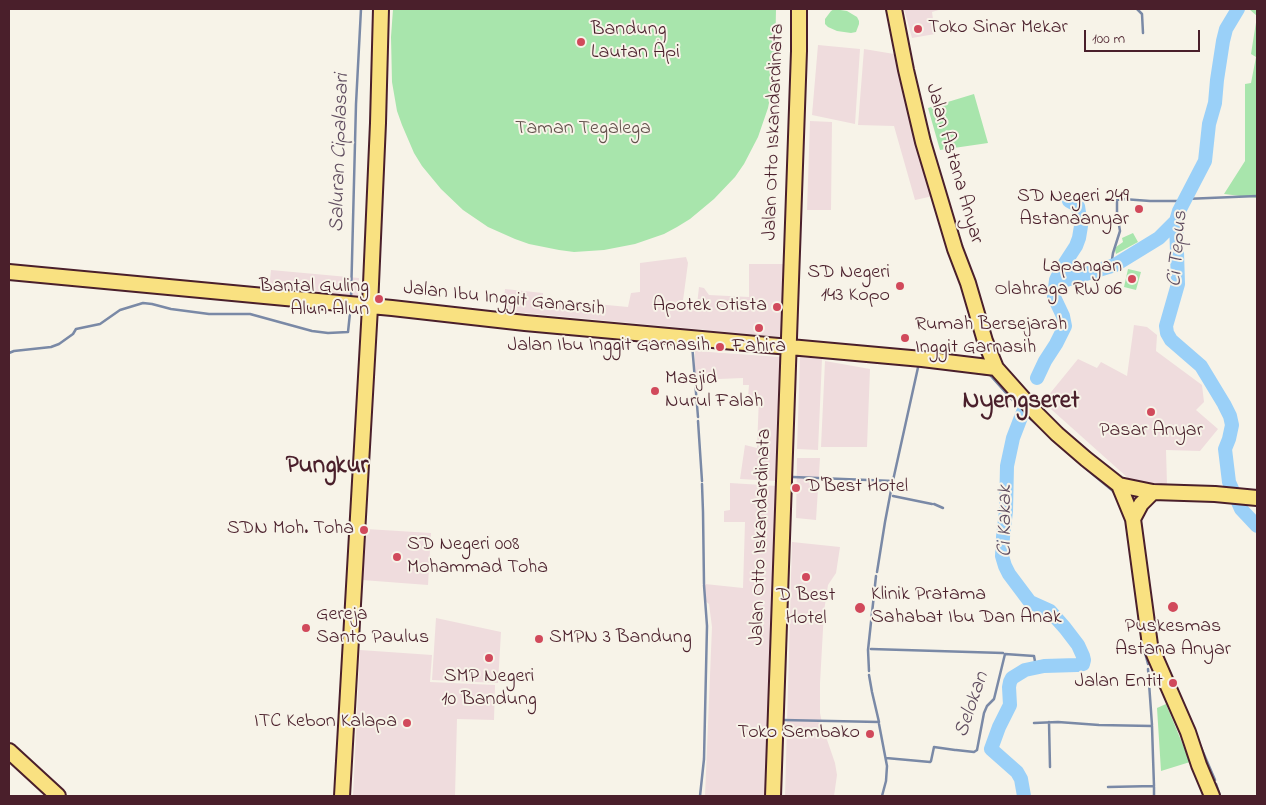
<!DOCTYPE html>
<html>
<head>
<meta charset="utf-8">
<style>
	body { margin:0 }
	#map { position:relative; width:1266px; height:805px; overflow:hidden; background:#f7f3e8; font-family:"Indie Flower",sans-serif }
	canvas { display:block }
	.frame { position:absolute; inset:0; border:10px solid #4a1f2b; pointer-events:none }
	.scale { position:absolute; left:1084px; top:30px; width:116px; height:22px; box-sizing:border-box; border:2px solid #4a1f2b; border-top:0; padding-left:6px; font-size:15px; line-height:18px; white-space:nowrap; color:#4a1f2b; -webkit-text-stroke:4px #f7f3e8; paint-order:stroke }
</style>
</head>
<body>
<div id="map">
<canvas width="1266" height="805"></canvas>
<div class="frame"></div>
<div class="scale">100 m</div>
</div>
<script>
const ctx = document.querySelector('canvas').getContext('2d');
ctx.lineJoin = 'round';
function fill(path, color) { ctx.fillStyle = color; ctx.fill(path, 'evenodd'); }
const shape = rows => new Path2D(rows.map(r => 'M' + r).join(''));
function trace(path, color, width, dash) { ctx.strokeStyle = color; ctx.lineWidth = width; ctx.lineCap = dash ? 'butt' : 'round'; ctx.setLineDash(dash || []); ctx.stroke(path); }
function label(font, color, halo, rows, align = 'center') {
  ctx.font = font + ' "Indie Flower",sans-serif'; ctx.lineWidth = 4; ctx.setLineDash([]); ctx.textBaseline = 'middle'; ctx.strokeStyle = halo; ctx.fillStyle = color; for (const [text, x, y, turn = 0] of rows) {
    ctx.save(); ctx.translate(x, y); ctx.rotate((+turn || 0) * Math.PI / 180); ctx.textAlign = isNaN(turn) ? turn : align; if (halo) ctx.strokeText(text, 0, 0); ctx.fillText(text, 0, 0); ctx.restore();
  }
}
const built = shape([
	[904,9,942,9,932,12,935,34,912,38],
	[818,45,860,49,855,124,812,115],
	[864,49,894,54,933,196,915,200,894,126,858,125],
	[810,121,832,122,831,210,807,210],
	[686,257,688,263,682,308,693,310,694,305,697,305,699,287,704,288,709,295,749,297,749,264,784,264,781,337,503,311,505,289,543,293,543,299,628,307,631,293,640,292,640,263],
	[271,270,359,278,358,296,269,289],
	[1134,325,1147,327,1157,335,1156,351,1202,385,1204,402,1196,410,1218,429,1200,451,1166,450,1167,485,1150,484,1128,478,1043,402,1078,359,1097,368,1101,362,1127,376],
	[695,351,780,357,777,481,740,479,745,445,757,448,759,397,748,397,749,385,743,385,743,378,695,380],
	[800,357,822,359,818,450,797,449],
	[825,361,870,369,867,447,821,447],
	[797,458,820,458,816,520,796,518],
	[730,483,778,486,768,796,705,796,712,627,709,604,704,600,705,584,743,588,745,522,724,522,724,511,730,510],
	[366,529,431,533,428,585,362,580],
	[792,542,840,547,836,573,828,585,824,611,820,683,820,713,823,728,835,763,837,775,834,796,785,796],
	[436,618,501,632,498,683,432,680],
	[360,650,432,655,430,682,495,685,494,720,457,719,455,796,353,796]
]);
const green = shape([
	[393,9,776,9,775,62,771,93,768,108,758,137,744,164,735,177,714,199,690,219,677,227,664,234,635,244,604,250,574,252,559,250,529,244,515,239,488,227,463,210,441,189,422,166,414,153,402,125,397,111,392,82,391,37],
	[834,9,847,11,857,17,859,21,859,24,856,32,851,33,837,31,828,27,825,24,825,19,831,11],
	[1249,9,1257,9,1257,198,1224,194,1245,161,1245,84,1251,83,1256,57,1251,54,1257,16],
	[974,94,988,143,940,150,928,108],
	[1133,233,1138,242,1116,254,1115,250,1116,247,1123,242,1122,238],
	[1128,269,1141,272,1136,290,1124,287],
	[1166,704,1190,762,1161,771,1157,708]
]);
const stream = shape([
	[1137,9,1142,14,1143,33],
	[1185,199,1257,196],
	[1111,266,1113,253,1120,231,1117,213,1117,200,1123,199,1150,201,1184,201],
	[351,299,356,104,361,9],
	[692,344,698,417],
	[9,353,14,351,51,347,59,344,73,334,76,329,100,324,120,310,143,303,152,304,171,309,209,314,250,314,312,331,328,333,348,332,350,313],
	[971,372,990,375,1023,412,1043,430],
	[698,421,702,481],
	[1066,451,1082,465],
	[1084,467,1113,491,1118,499],
	[793,477,893,481],
	[702,484,703,512,704,584],
	[893,496,932,504],
	[934,504,943,508],
	[1123,511,1126,521,1131,555],
	[877,572,885,522,892,485,919,363],
	[871,649,1003,653],
	[1144,649,1148,664],
	[1148,669,1152,725],
	[1168,669,1171,675],
	[869,671,868,650,876,576],
	[869,675,872,692,879,722],
	[783,720,879,722],
	[1049,722,1050,767],
	[1034,723,1058,722,1099,725,1152,726,1153,757],
	[879,724,887,766,886,781,882,796],
	[1197,738,1215,780],
	[956,750,974,752,977,750,984,713,987,706,994,699,995,695,1005,654,1034,656,1036,667],
	[1153,757,1154,786],
	[886,758,930,762,931,761,934,747,955,750],
	[1216,784,1220,796],
	[1108,787,1154,786],
	[1154,787,1154,796],
	[700,796,704,759,707,626,704,585]
]);
const river = shape([
	[1238,9,1226,29,1223,41,1217,80,1215,103,1209,124,1205,161,1179,211,1176,221,1178,284,1166,326,1167,333,1171,340,1201,366,1224,404,1230,416,1232,425,1229,439,1225,449,1229,482,1241,509,1257,526],
	[1056,280,1063,266,1076,246,1079,238,1081,226,1078,206,1069,201],
	[1037,378,1045,361,1056,344,1065,326,1063,316,1054,297,1056,280,1066,280,1115,265,1159,238,1176,221],
	[1023,412,1013,438,1007,466,1006,511,1003,537,1002,556,1005,566,1009,574,1030,602,1050,611,1065,628,1078,645,1083,656,1084,660,1083,664,1077,665,1044,666,1025,670,1012,678,1010,682,1009,687,1010,705,999,727,991,749,1017,772,1021,779,1024,796]
]);
const major = shape([
	[894,9,906,70,923,142,938,192,955,249,968,283,985,341,996,368,1037,414,1057,434,1086,459,1119,485,1133,519,1150,645,1188,732,1199,765,1212,796],
	[9,272,392,308,525,323,922,359,996,368],
	[1119,485,1153,492,1215,494,1257,498],
	[1133,519,1141,504,1153,492],
	[9,751,58,796],
	[342,796,370,307,378,123,381,9],
	[773,796,799,51,799,9]
]);
const markers = [
	[918,29,5,"#d1495b"],
	[581,42,5,"#d1495b"],
	[1139,209,5,"#d1495b"],
	[1132,279,5,"#d1495b"],
	[900,286,5,"#d1495b"],
	[379,299,5,"#d1495b"],
	[777,307,5,"#d1495b"],
	[759,328,5,"#d1495b"],
	[905,338,5,"#d1495b"],
	[720,347,5,"#d1495b"],
	[655,391,5,"#d1495b"],
	[1151,412,5,"#d1495b"],
	[796,488,5,"#d1495b"],
	[364,530,5,"#d1495b"],
	[397,557,5,"#d1495b"],
	[806,577,5,"#d1495b"],
	[1173,607,6,"#d1495b"],
	[860,608,6,"#d1495b"],
	[306,628,5,"#d1495b"],
	[539,639,5,"#d1495b"],
	[489,658,5,"#d1495b"],
	[1173,683,5,"#d1495b"],
	[407,723,5,"#d1495b"],
	[870,734,5,"#d1495b"]
];
const poiNames = [
	["Toko Sinar Mekar",928,29,"left"],
	["Bandung",591,31,"left"],
	["Lautan Api",591,54,"left"],
	["SD Negeri 249",1129,198],
	["Astanaanyar",1129,221],
	["Lapangan",1122,268],
	["Olahraga RW 06",1122,291],
	["SD Negeri",890,274],
	["143 Kopo",890,297],
	["Bantal Guling",369,288],
	["Alun Alun",369,311],
	["Apotek Otista",767,307],
	["Rumah Bersejarah",915,326,"left"],
	["Inggit Garnasih",915,349,"left"],
	["Jalan Ibu Inggit Garnasih",710,347],
	["Fahira",759,348,"center"],
	["Masjid",665,380,"left"],
	["Nurul Falah",665,403,"left"],
	["Pasar Anyar",1151,432,"center"],
	["D'Best Hotel",806,488,"left"],
	["SDN Moh. Toha",354,530],
	["SD Negeri 008",407,546,"left"],
	["Mohammad Toha",407,569,"left"],
	["Klinik Pratama",871,596,"left"],
	["Sahabat Ibu Dan Anak",871,619,"left"],
	["D Best",806,597,"center"],
	["Hotel",806,620,"center"],
	["Gereja",316,616,"left"],
	["Santo Paulus",316,639,"left"],
	["Puskesmas",1173,628,"center"],
	["Astana Anyar",1173,651,"center"],
	["SMPN 3 Bandung",549,639,"left"],
	["SMP Negeri",489,678,"center"],
	["10 Bandung",489,701,"center"],
	["Jalan Entit",1163,683],
	["ITC Kebon Kalapa",397,723],
	["Toko Sembako",860,734]
];
const parkNames = [
	["Taman Tegalega",583,130]
];
const streetNames = [
	["Jalan Otto Iskandardinata",775,132,-88],
	["Jalan Astana Anyar",953,164,74],
	["Jalan Ibu Inggit Ganarsih",504,300,6],
	["Jalan Otto Iskandardinata",762,537,-88]
];
const waterNames = [
	["Saluran Cipalasari",341,153,-88],
	["Ci Tepus",1179,249,-85],
	["Ci Kakak",1007,521,-90],
	["Selokan",973,705,-71]
];
const districtNames = [
	["Nyengseret",1021,403],
	["Pungkur",327,468]
];
fill(built, '#efdcdd');
fill(green, '#a8e5ac');
trace(stream, '#7a89a6', 2.5);
trace(river, '#9ad0f8', 14);
trace(major, '#4a1f2b', 18);
trace(major, '#f9e181', 14);
for (const [x, y, r, color] of markers) { const dot = new Path2D(); dot.arc(x, y, r, 0, 2 * Math.PI); ctx.fillStyle = color; ctx.fill(dot); trace(dot, '#f7f3e8', 2); }
label('20px', '#4a1f2b', '#f7f3e8', poiNames, 'right');
label('20px', '#62504b', '#f7f3e8', parkNames);
label('20px', '#4a1f2b', '#f7f3e8', streetNames);
label('italic 21px', '#5e4b5e', '#f7f3e8', waterNames);
label('bold 25px', '#4a1f2b', '#f7f3e8', districtNames);
</script>
</body>
</html>
